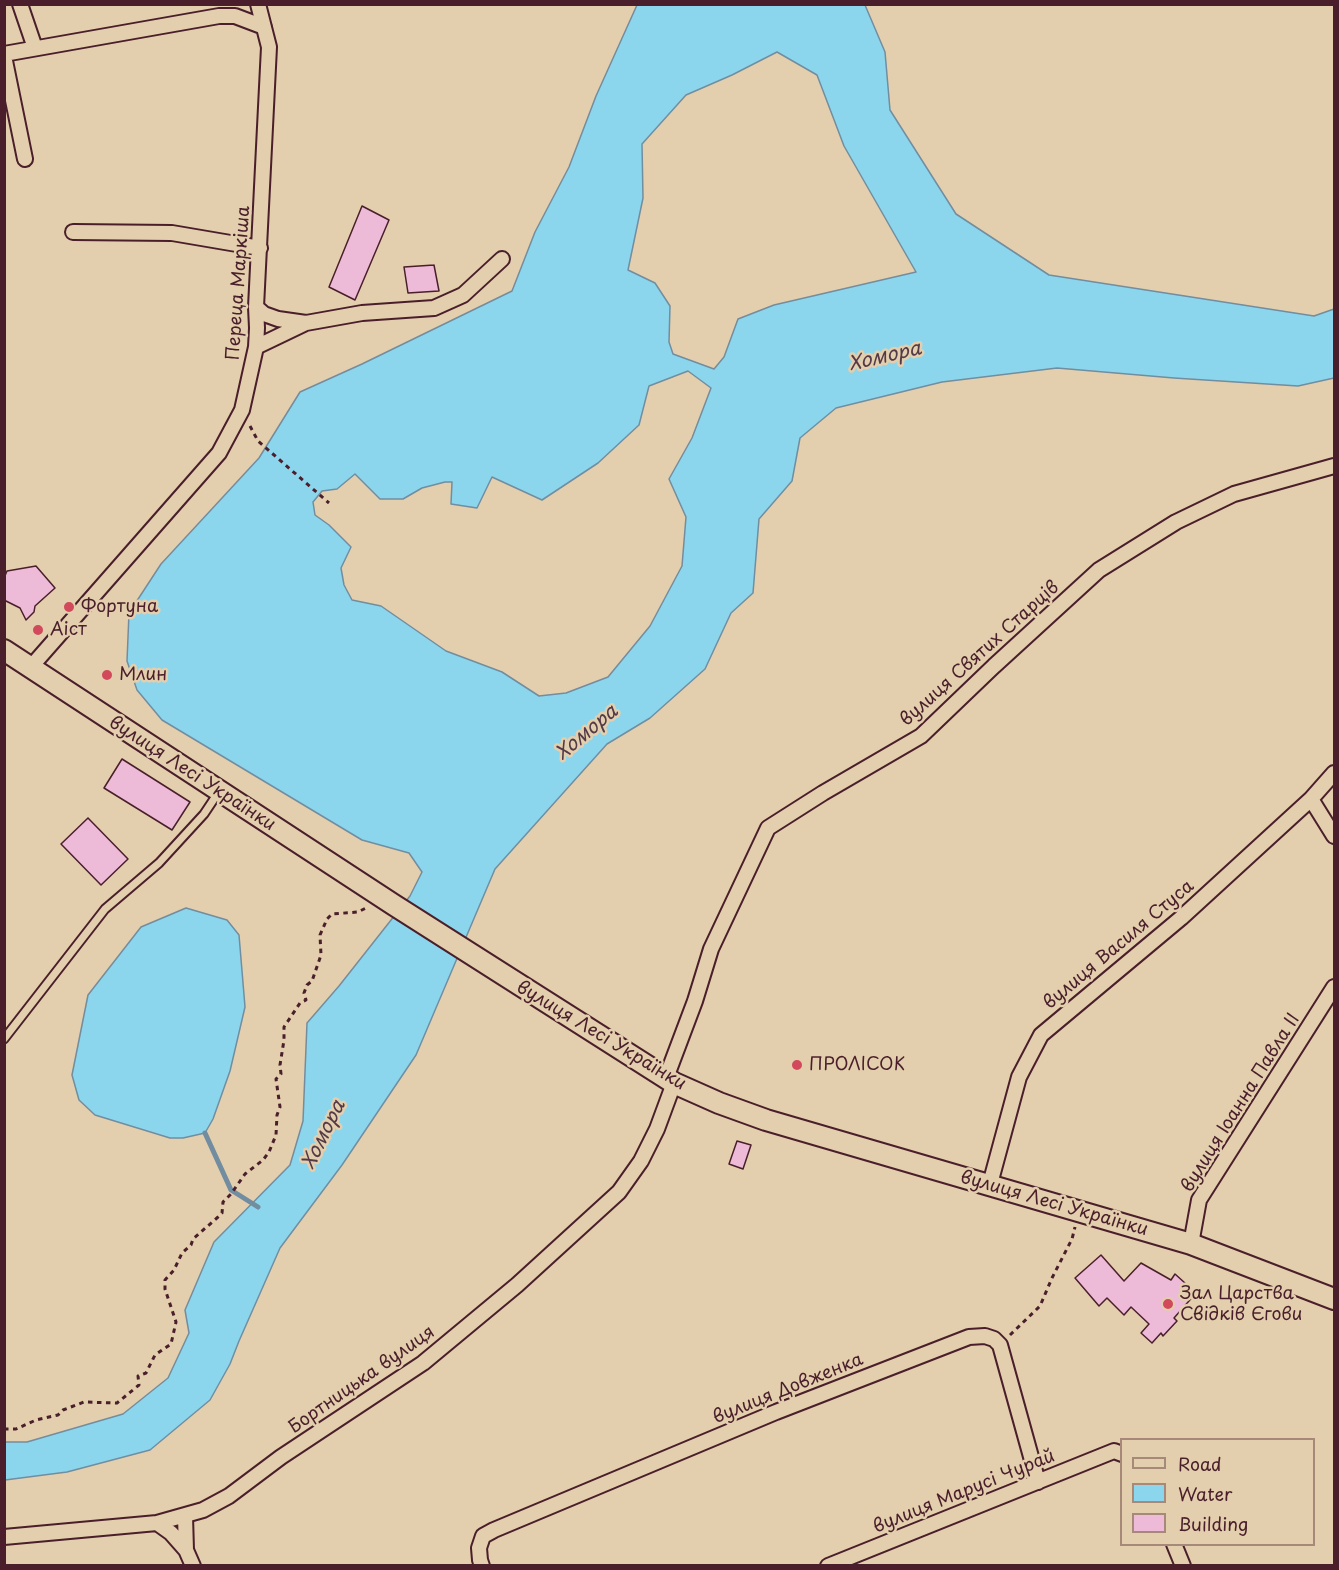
<!DOCTYPE html>
<html>
<head>
<meta charset="utf-8">
<style>
	body { margin:0 }
	#map { position:relative; width:1339px; height:1570px; overflow:hidden; background:#e3cfad; font-family:"Playpen Sans",sans-serif }
	canvas { display:block }
	.frame { position:absolute; inset:0; border:6px solid #4a1f2b; pointer-events:none }
	.legend { position:absolute; left:1120px; top:1438px; width:195px; height:108px; box-sizing:border-box; background:#e3cfad; border:2px solid #a68979; margin:0; padding:8px 10px; list-style:none; font-size:18px; color:#4a1f2b }
	.legend li { display:flex; align-items:center; gap:12px; height:30px }
	.legend b { width:30px; border:2px solid #a68979 }
</style>
</head>
<body>
<div id="map">
<canvas width="1339" height="1570"></canvas>
<div class="frame"></div>
<ul class="legend">
<li><b style="height:8px;background:#e3cfad"></b>Road</li>
<li><b style="height:16px;background:#8cd6ed"></b>Water</li>
<li><b style="height:16px;background:#edbad7"></b>Building</li>
</ul>
</div>
<script>
const ctx = document.querySelector('canvas').getContext('2d');
ctx.lineJoin = 'round';
function fill(path, color) { ctx.fillStyle = color; ctx.fill(path, 'evenodd'); }
const shape = rows => new Path2D(rows.map(r => 'M' + r).join(''));
function trace(path, color, width, dash) { ctx.strokeStyle = color; ctx.lineWidth = width; ctx.lineCap = dash ? 'butt' : 'round'; ctx.setLineDash(dash || []); ctx.stroke(path); }
function label(font, color, halo, rows, align = 'center') {
  ctx.font = font + ' "Playpen Sans",sans-serif'; ctx.lineWidth = 5; ctx.setLineDash([]); ctx.textBaseline = 'middle'; ctx.strokeStyle = halo; ctx.fillStyle = color; for (const [text, x, y, turn = 0] of rows) {
    ctx.save(); ctx.translate(x, y); ctx.rotate((+turn || 0) * Math.PI / 180); ctx.textAlign = isNaN(turn) ? turn : align; if (halo) ctx.strokeText(text, 0, 0); ctx.fillText(text, 0, 0); ctx.restore();
  }
}
const water = shape([
	[637,5,865,5,885,52,890,110,956,214,1049,275,1314,316,1334,309,1334,378,1298,386,1174,378,1057,368,942,382,836,408,800,438,792,481,759,519,753,593,731,613,705,669,650,718,607,744,495,869,416,1055,342,1165,280,1248,239,1341,230,1364,210,1400,150,1450,67,1472,5,1480,4,1442,27,1442,123,1414,168,1378,189,1333,185,1310,214,1242,290,1165,303,1121,307,1023,339,986,410,896,422,872,409,853,362,840,162,720,137,690,127,661,129,613,161,564,259,458,300,392,362,364,512,291,535,232,569,167,596,96,637,5],
	[777,52,817,75,844,146,916,272,774,305,738,319,724,357,714,369,673,354,669,342,670,306,655,283,628,270,643,198,642,144,686,95,732,75,777,52],
	[688,371,711,388,692,438,669,479,686,517,682,566,650,626,608,677,566,693,539,696,502,672,446,651,381,606,352,600,344,585,341,568,351,547,329,525,315,515,313,502,322,491,337,489,355,474,380,499,403,499,422,488,445,482,452,482,451,504,477,508,492,477,542,500,598,463,639,425,649,386,688,371],
	[186,908,227,920,239,935,245,1007,230,1071,213,1119,205,1133,183,1138,170,1138,95,1115,79,1100,72,1075,88,995,141,927,186,908]
]);
const stream = shape([
	[205,1133,231,1190,258,1207]
]);
const building = shape([
	[362,206,389,220,355,300,329,287,362,206],
	[434,265,439,291,408,293,404,267,434,265],
	[36,566,55,588,35,606,34,612,26,620,20,608,4,600,4,578,7,571,36,566],
	[122,759,190,802,172,830,104,788,122,759],
	[88,818,128,859,101,885,61,844,88,818],
	[737,1141,751,1145,743,1169,729,1164,737,1141],
	[1101,1255,1124,1281,1141,1263,1171,1280,1175,1274,1196,1293,1174,1318,1177,1321,1163,1336,1161,1333,1152,1343,1141,1333,1149,1324,1131,1307,1124,1315,1107,1298,1099,1306,1075,1278,1101,1255]
]);
const path = shape([
	[250,426,258,441,329,503],
	[1010,1335,1040,1306,1052,1278,1072,1239,1075,1227],
	[4,1429,16,1429,36,1420,58,1415,63,1410,84,1402,117,1403,139,1385,138,1376,146,1373,155,1355,171,1344,176,1322,165,1289,165,1280,174,1270,182,1253,191,1245,193,1239,218,1217,222,1213,223,1202,231,1194,245,1174,263,1160,269,1152,276,1135,277,1115,280,1107,276,1079,281,1074,280,1065,284,1040,284,1027,300,1003,306,1000,304,993,307,985,312,981,321,955,320,935,327,919,332,914,358,912,366,908]
]);
const lane = shape([
	[4,1039,105,909,159,863,204,814,218,793]
]);
const street = shape([
	[20,4,35,48],
	[4,54,219,16,235,16,264,27],
	[4,56,25,159],
	[73,232,172,233,260,248],
	[256,307,264,314,278,319,306,323],
	[256,347,306,323,362,313,434,308,463,295,502,259],
	[30,668,219,453,242,410,256,347,257,328,256,307,269,47,258,4],
	[1311,799,1334,836],
	[666,1078,695,1001,711,949,768,828,823,793,921,736,994,666,1099,570,1176,522,1234,494,1334,466],
	[990,1184,1019,1077,1041,1035,1181,918,1311,799,1334,773],
	[1191,1244,1199,1200,1334,987],
	[185,1516,186,1550,193,1566],
	[157,1523,171,1533,186,1550],
	[4,1537,157,1523,203,1510,229,1496,281,1457,423,1363,517,1285,619,1192,641,1161,657,1129,674,1083],
	[1174,1544,1183,1566],
	[482,1566,480,1560,479,1548,483,1536,494,1530,776,1412,969,1337,985,1336,994,1339,1000,1345,1038,1482],
	[828,1566,1114,1451,1122,1454]
]);
const secondary = shape([
	[4,650,394,905,674,1083,719,1103,766,1120,1191,1244,1334,1299]
]);
const markers = [
	[69,607,6,"#d1495b"],
	[38,630,6,"#d1495b"],
	[107,675,6,"#d1495b"],
	[797,1065,6,"#d1495b"],
	[1168,1304,6,"#d1495b"]
];
const streetNames = [
	["Переца Маркіша",239,283,-86],
	["вулиця Святих Старців",980,654,-42],
	["вулиця Лесі Українки",192,774,33],
	["вулиця Василя Стуса",1119,945,-40],
	["вулиця Лесі Українки",601,1036,31],
	["вулиця Іоанна Павла II",1241,1103,-58],
	["вулиця Лесі Українки",1054,1204,16],
	["Бортницька вулиця",362,1380,-35],
	["вулиця Довженка",788,1389,-22],
	["вулиця Марусі Чурай",964,1492,-22]
];
const poiNames = [
	["Фортуна",81,607],
	["Аіст",50,630],
	["Млин",119,675],
	["ПРОЛІСОК",809,1065],
	["Зал Царства",1180,1294],
	["Свідків Єгови",1180,1315]
];
const waterNames = [
	["Хомора",885,357,-13],
	["Хомора",587,733,-40],
	["Хомора",324,1135,-64]
];
fill(water, '#8cd6ed');
trace(water, '#728d9f', 1.5);
trace(stream, '#728d9f', 5);
fill(building, '#edbad7');
trace(building, '#4a1f2b', 1.5);
trace(lane, '#4a1f2b', 11);
trace(street, '#4a1f2b', 18);
trace(secondary, '#4a1f2b', 24);
trace(path, '#4a1f2b', 3, [4.5, 4.5]);
trace(lane, '#e3cfad', 7);
trace(street, '#e3cfad', 14);
trace(secondary, '#e3cfad', 20);
for (const [x, y, r, color] of markers) { const dot = new Path2D(); dot.arc(x, y, r, 0, 2 * Math.PI); ctx.fillStyle = color; ctx.fill(dot); trace(dot, '#e3cfad', 2); }
label('18px', '#4a1f2b', '#e3cfad', streetNames);
label('18px', '#4a1f2b', '#e3cfad', poiNames, 'left');
label('italic 20px', '#543a48', '#e3cfad', waterNames);
</script>
</body>
</html>
